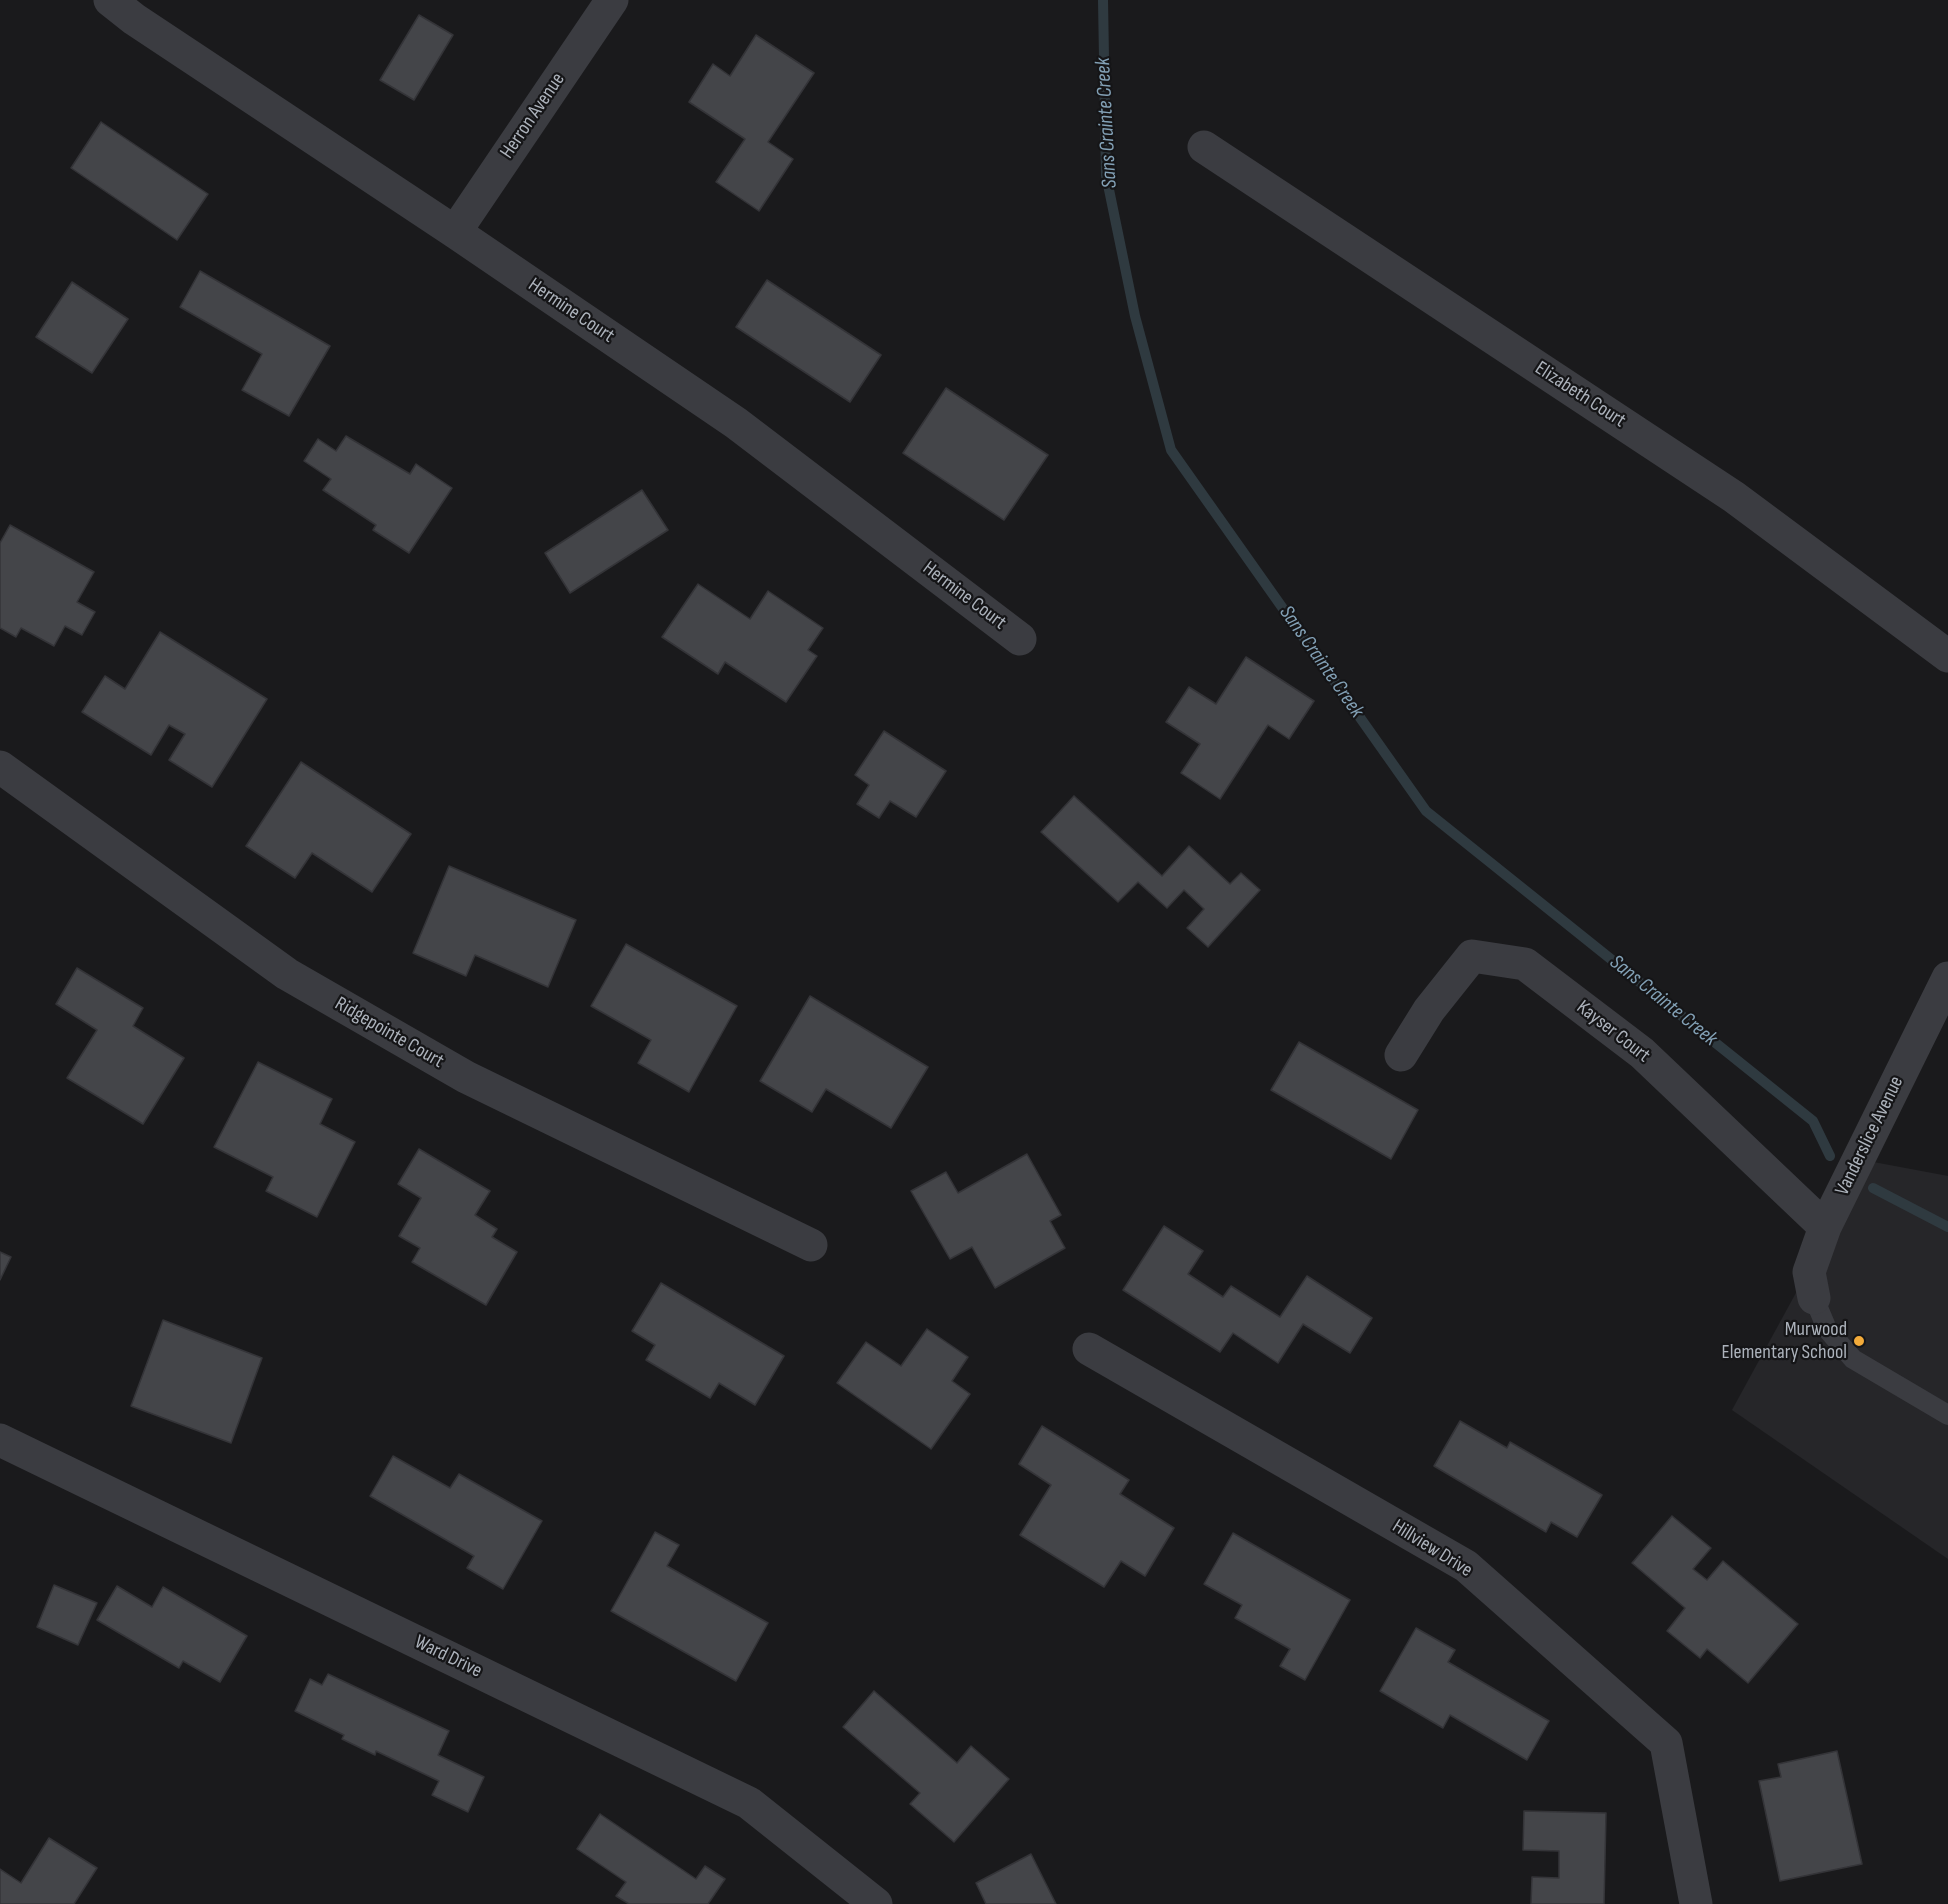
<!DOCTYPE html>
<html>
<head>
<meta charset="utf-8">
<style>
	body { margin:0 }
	canvas { display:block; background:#1a1a1c }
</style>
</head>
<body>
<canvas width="1948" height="1904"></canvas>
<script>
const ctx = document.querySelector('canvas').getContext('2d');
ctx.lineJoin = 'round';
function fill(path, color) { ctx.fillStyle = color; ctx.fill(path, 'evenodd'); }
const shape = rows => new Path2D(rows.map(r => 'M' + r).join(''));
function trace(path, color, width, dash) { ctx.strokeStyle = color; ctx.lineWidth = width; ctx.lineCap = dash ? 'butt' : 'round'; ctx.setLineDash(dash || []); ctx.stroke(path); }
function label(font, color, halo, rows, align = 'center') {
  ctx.font = font + ' "Sofia Sans Condensed",sans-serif'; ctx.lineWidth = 4.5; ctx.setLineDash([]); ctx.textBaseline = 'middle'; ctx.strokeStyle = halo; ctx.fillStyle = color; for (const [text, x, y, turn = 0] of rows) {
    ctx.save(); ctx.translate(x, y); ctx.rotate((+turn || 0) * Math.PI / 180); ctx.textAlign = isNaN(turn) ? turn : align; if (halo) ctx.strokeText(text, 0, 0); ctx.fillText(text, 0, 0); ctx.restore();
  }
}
const built = shape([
	[1868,1161,1948,1176,1948,1559,1732,1410]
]);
const stream = shape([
	[1103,0,1106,175,1135,316,1171,450,1426,811,1813,1121,1830,1156],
	[1873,1188,1948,1227]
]);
const building = shape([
	[419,15,453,35,414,100,380,80,419,15],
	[756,35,814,73,768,142,793,159,759,211,716,182,745,139,689,102,713,64,730,76,756,35],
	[101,122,208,194,177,240,71,168,101,122],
	[200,271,330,346,289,416,242,390,262,354,180,307,200,271],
	[767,280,881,355,850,402,736,327,767,280],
	[72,282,128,319,92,373,36,337,72,282],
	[946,388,1048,455,1004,520,903,453,946,388],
	[346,436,410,474,416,464,452,488,409,553,373,530,376,525,323,490,331,479,304,461,318,439,336,451,346,436],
	[642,490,668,530,570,593,545,553,642,490],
	[10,525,94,572,77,602,95,612,82,635,65,626,54,646,21,628,16,637,0,628,0,543,10,525],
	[698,584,750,619,768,591,823,628,808,650,817,656,786,702,725,662,718,674,662,637,698,584],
	[160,632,267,699,212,787,169,760,185,734,169,725,151,755,82,712,105,676,125,689,160,632],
	[1246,657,1314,701,1289,739,1268,725,1220,799,1181,773,1200,744,1166,722,1189,687,1216,704,1246,657],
	[884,731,946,771,916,817,890,801,879,818,857,804,869,785,855,775,884,731],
	[301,762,411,834,372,892,312,853,295,878,246,846,301,762],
	[1074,796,1162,876,1189,846,1230,884,1241,873,1260,890,1208,947,1187,928,1204,909,1184,890,1167,908,1138,882,1118,902,1041,832,1074,796],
	[449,866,576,920,548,987,475,955,466,976,413,953,449,866],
	[626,944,737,1006,689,1092,638,1063,651,1040,591,1006,626,944],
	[77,968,143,1008,133,1026,184,1058,143,1124,67,1078,97,1030,56,1004,77,968],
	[810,996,928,1067,891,1128,826,1089,812,1112,760,1081,810,996],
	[1299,1042,1418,1110,1391,1159,1271,1090,1299,1042],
	[258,1062,332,1099,320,1124,355,1142,317,1217,266,1191,273,1177,214,1147,258,1062],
	[419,1149,490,1191,475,1215,497,1229,492,1237,517,1252,486,1305,412,1262,420,1248,399,1236,421,1198,398,1184,419,1149],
	[1027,1154,1061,1215,1050,1221,1065,1248,995,1288,972,1247,950,1259,911,1191,946,1172,958,1193,1027,1154],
	[1164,1226,1203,1251,1188,1274,1223,1297,1231,1286,1280,1317,1307,1276,1372,1318,1350,1353,1303,1324,1278,1363,1233,1333,1220,1352,1123,1290,1164,1226],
	[0,1252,11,1257,0,1280,0,1252],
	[661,1283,784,1356,755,1405,719,1383,710,1398,646,1360,655,1345,632,1331,661,1283],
	[163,1320,262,1358,231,1443,131,1406,163,1320],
	[927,1329,968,1357,952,1381,970,1394,931,1449,837,1383,866,1342,901,1366,927,1329],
	[1460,1421,1507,1448,1510,1442,1602,1495,1577,1537,1551,1522,1546,1532,1434,1466,1460,1421],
	[1042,1426,1129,1480,1120,1494,1174,1528,1145,1576,1121,1561,1104,1587,1020,1535,1051,1485,1019,1464,1042,1426],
	[393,1456,450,1488,459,1474,542,1521,503,1589,467,1568,474,1556,370,1496,393,1456],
	[1672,1516,1711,1548,1693,1569,1707,1580,1723,1561,1798,1624,1748,1683,1707,1649,1700,1658,1667,1631,1685,1608,1632,1563,1672,1516],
	[655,1532,679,1545,667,1566,768,1623,736,1681,611,1611,655,1532],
	[1233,1533,1350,1600,1305,1680,1280,1666,1290,1649,1235,1618,1242,1605,1204,1584,1233,1533],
	[54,1585,97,1603,78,1645,37,1627,54,1585],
	[117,1586,152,1607,163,1587,247,1636,220,1682,183,1661,179,1668,97,1620,117,1586],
	[1416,1628,1455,1650,1448,1662,1549,1721,1527,1760,1450,1715,1443,1728,1380,1691,1416,1628],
	[328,1674,449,1731,438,1755,484,1777,468,1812,432,1795,439,1781,376,1751,375,1755,342,1739,344,1735,295,1711,310,1679,322,1685,328,1674],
	[874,1691,957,1763,971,1746,1009,1779,954,1842,910,1804,920,1793,843,1727,874,1691],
	[1837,1751,1862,1864,1780,1881,1759,1781,1781,1777,1778,1764,1837,1751],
	[1524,1811,1606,1813,1604,1904,1531,1904,1532,1877,1559,1878,1559,1851,1523,1850,1524,1811],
	[600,1814,696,1879,705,1866,725,1879,708,1904,629,1904,616,1896,626,1882,577,1849,600,1814],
	[49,1838,97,1868,74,1904,0,1904,0,1869,21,1883,49,1838],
	[1031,1854,1056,1904,986,1904,976,1883,1031,1854]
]);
const service = shape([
	[1814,1298,1827,1329,1853,1359,1948,1415]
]);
const minor = shape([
	[110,0,134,19,455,232,736,423,1020,639],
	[1204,147,1734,497,1948,656],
	[455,232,612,0],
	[0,767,287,974,466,1077,811,1245],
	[1401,1055,1429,1010,1472,956,1525,964,1642,1053,1825,1227],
	[1814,1298,1809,1272,1825,1227,1948,978],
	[1089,1349,1466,1566,1666,1743,1696,1904],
	[0,1440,749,1803,876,1904]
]);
const markers = [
	[1859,1341,6,"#f3ab3a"]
];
const streetNames = [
	["Herron Avenue",533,116,-56],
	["Hermine Court",571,311,34],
	["Elizabeth Court",1580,395,33],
	["Hermine Court",964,596,37],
	["Kayser Court",1613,1032,38],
	["Ridgepointe Court",389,1033,30],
	["Vanderslice Avenue",1870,1136,-64],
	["Hillview Drive",1432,1549,32],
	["Ward Drive",448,1657,26]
];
const poiNames = [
	["Murwood",1847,1330],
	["Elementary School",1847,1353]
];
const waterNames = [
	["Sans Crainte Creek",1107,123,-93],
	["Sans Crainte Creek",1321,662,55],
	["Sans Crainte Creek",1663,1001,39]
];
fill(built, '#262629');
trace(stream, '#2f3a40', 10);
fill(building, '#444549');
trace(building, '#343438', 1.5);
trace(service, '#3b3c41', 20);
trace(minor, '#3b3c41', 33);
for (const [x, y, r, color] of markers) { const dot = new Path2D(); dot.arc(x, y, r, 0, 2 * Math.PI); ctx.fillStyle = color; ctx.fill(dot); trace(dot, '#151517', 2); }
label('20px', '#acb2bb', '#151517', streetNames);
label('20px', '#acb2bb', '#151517', poiNames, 'right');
label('italic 21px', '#83a1b6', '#151517', waterNames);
</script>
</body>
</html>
